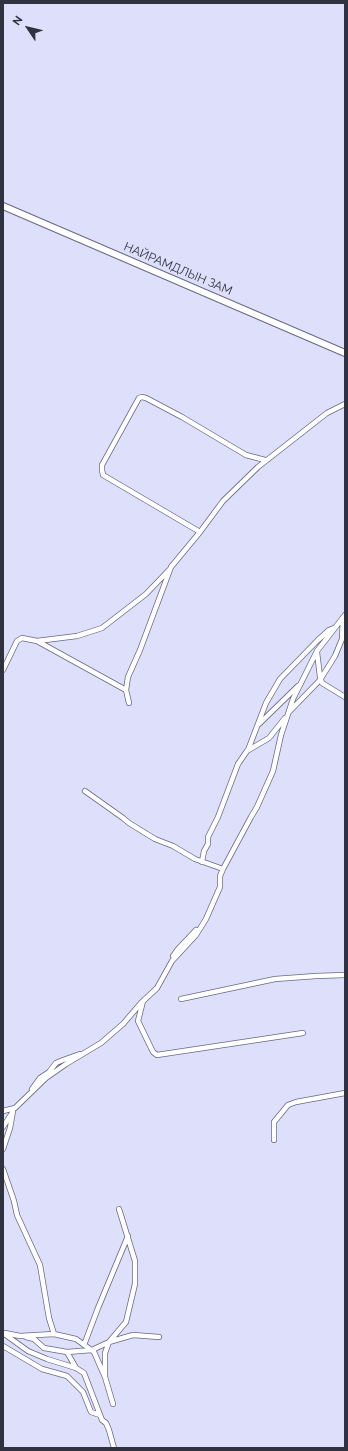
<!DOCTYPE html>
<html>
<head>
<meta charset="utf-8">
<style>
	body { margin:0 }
	#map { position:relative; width:348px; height:1451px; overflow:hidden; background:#dedffb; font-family:Raleway,sans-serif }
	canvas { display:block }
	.frame { position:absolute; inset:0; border:4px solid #31323f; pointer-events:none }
	.north { position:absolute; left:8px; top:8px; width:40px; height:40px; -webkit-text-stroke:3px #dedffb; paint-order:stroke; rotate:305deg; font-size:11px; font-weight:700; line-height:16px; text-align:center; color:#31323f }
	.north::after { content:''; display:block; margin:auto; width:14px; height:18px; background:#31323f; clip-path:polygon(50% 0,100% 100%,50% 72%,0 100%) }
</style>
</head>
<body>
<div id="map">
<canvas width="348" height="1451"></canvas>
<div class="frame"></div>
<div class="north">N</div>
</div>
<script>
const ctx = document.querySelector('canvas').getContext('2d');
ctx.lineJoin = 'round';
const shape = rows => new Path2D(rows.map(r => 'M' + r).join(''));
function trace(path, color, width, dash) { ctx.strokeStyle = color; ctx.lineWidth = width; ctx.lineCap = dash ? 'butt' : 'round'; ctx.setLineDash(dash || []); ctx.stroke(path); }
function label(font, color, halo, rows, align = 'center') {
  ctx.font = font + ' Raleway,sans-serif'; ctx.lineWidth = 3; ctx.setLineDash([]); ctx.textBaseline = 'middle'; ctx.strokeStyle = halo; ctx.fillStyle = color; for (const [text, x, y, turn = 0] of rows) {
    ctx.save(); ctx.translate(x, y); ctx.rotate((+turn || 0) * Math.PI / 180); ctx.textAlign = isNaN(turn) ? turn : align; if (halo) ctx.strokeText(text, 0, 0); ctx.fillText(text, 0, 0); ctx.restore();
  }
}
const street = shape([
	[200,532,103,475,102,470,102,465,139,398,142,397,146,398,182,417,246,455,265,460],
	[37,641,126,690],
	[317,652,320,677,322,683,345,697],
	[3,670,17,641,22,638,37,641,77,636,102,628,146,594,170,569],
	[129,703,126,690,128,677,140,650,171,567,200,532,223,501,258,467,327,413,345,404],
	[289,712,320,680,335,656,342,639,343,618],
	[259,724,298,686],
	[248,750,266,703,280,679,318,640,329,630,334,628],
	[85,791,123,818,129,823,155,839,173,846,195,859,223,869],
	[202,862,204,851,208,844,208,837,218,817,238,764,247,751,269,738,285,718],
	[173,956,178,949,196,930],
	[181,999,275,979,316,976,345,975],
	[143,1001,138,1021,153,1052,157,1055,303,1033],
	[32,1089,40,1078,49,1072,56,1063,63,1060,80,1054],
	[3,1111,15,1108,46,1078,66,1064,101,1043,123,1024,141,1003,157,988,172,961,196,935,206,919,220,887,220,876,223,869,251,817,257,807,273,771,281,735,293,699,317,651,345,615],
	[3,1127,12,1113],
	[274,1140,274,1122,288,1105,296,1102,345,1093],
	[3,1149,10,1128,13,1111],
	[3,1169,14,1201,17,1215,40,1265,49,1318,54,1334],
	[3,1333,28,1351,47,1359,76,1368,84,1373,102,1420,106,1423,109,1430,114,1448],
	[5,1333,20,1336,54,1334,76,1339,94,1352,105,1377,113,1404],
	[26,1337,34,1339,44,1348,67,1352,76,1368],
	[84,1345,98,1308,128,1236],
	[3,1346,42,1369,67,1376,83,1392,91,1412,100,1415],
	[67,1352,92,1350,109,1342,133,1335,159,1337],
	[105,1377,105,1353,109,1342,126,1322,135,1284,135,1261,119,1209]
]);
const secondary = shape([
	[3,206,345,353]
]);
const streetNames = [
	["НАЙРАМДЛЫН ЗАМ",178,269,23]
];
trace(street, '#676987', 6);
trace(secondary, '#676987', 8);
trace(street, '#fff', 4.5);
trace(secondary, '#fff', 6);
label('12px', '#31323f', '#dedffb', streetNames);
</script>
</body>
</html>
